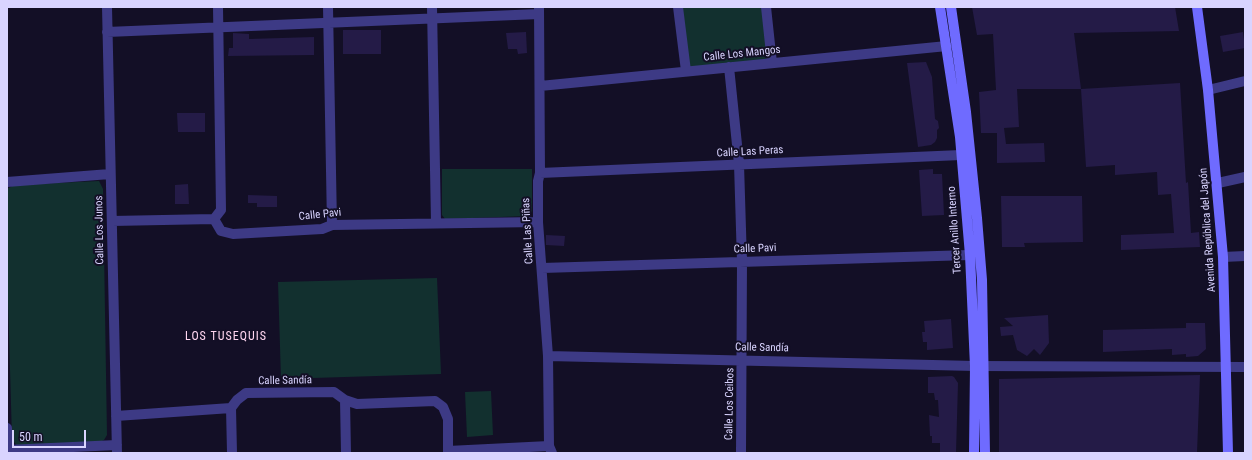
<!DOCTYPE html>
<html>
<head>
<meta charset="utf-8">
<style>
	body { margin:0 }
	#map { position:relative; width:1252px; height:460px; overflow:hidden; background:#130f26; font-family:"Roboto Condensed",sans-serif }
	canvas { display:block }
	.frame { position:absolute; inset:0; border:8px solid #d9d4ff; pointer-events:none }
	.scale { position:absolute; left:12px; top:430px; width:74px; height:18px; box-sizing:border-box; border:2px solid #d9d4ff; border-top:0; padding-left:5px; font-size:12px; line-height:14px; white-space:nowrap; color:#d9d4ff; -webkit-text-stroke:3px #130f26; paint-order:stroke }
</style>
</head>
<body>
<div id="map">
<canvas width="1252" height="460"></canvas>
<div class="frame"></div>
<div class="scale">50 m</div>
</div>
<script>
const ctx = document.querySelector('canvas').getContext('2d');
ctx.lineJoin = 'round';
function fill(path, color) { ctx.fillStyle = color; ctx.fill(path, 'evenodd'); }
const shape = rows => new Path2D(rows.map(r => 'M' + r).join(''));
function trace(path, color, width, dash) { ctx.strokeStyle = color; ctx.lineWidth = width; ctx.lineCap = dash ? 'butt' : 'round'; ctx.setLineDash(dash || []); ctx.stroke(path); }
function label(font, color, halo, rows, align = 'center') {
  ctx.font = font + ' "Roboto Condensed",sans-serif'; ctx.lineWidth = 4; ctx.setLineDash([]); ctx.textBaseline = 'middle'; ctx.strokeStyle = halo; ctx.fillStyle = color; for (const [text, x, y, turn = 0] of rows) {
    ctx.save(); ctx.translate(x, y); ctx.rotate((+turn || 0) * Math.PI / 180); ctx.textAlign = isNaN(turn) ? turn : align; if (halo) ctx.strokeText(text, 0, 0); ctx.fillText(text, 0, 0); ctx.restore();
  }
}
const green = shape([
	[682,7,762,7,769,59,690,70],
	[442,169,532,169,532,212,528,216,445,219,442,215],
	[99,181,103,189,107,435,104,440,100,442,17,446,12,439,7,264,7,189,14,185],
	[437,278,441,374,281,379,278,282],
	[491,391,493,435,467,437,465,392]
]);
const building = shape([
	[972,7,1175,7,1179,31,1074,33,1081,89,1017,89,1019,127,1004,128,1006,144,1044,143,1045,162,997,163,997,133,981,133,979,92,996,90,993,34,977,35],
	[343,30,381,30,381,54,343,54],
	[526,32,527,53,518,54,517,49,508,49,506,33],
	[1243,32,1245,48,1223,52,1220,36],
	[233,33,249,34,249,39,314,37,314,55,228,56,229,48,233,48],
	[926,62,932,77,935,119,938,121,939,128,937,130,937,138,935,142,931,145,918,147,907,63],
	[1180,83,1186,183,1188,182,1191,233,1199,232,1200,247,1121,250,1121,235,1174,233,1171,194,1158,195,1157,172,1115,175,1115,165,1086,167,1081,89],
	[177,113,205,113,205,132,178,132],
	[933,169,933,174,942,174,944,215,922,216,919,170],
	[188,184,189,204,175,204,175,185],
	[248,195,277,196,277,207,257,207,257,203,248,203],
	[1001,196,1082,196,1083,242,1024,243,1025,247,1002,247],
	[546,235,565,236,564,246,546,245],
	[1048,315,1049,343,1040,355,1034,349,1027,356,1017,350,1013,335,1001,336,1000,327,1013,326,1004,318],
	[951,319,953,348,927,350,927,342,923,342,922,332,925,332,924,321],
	[1186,323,1205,323,1206,349,1198,356,1186,357,1186,354,1172,355,1172,349,1103,352,1103,330,1186,328],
	[1200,375,1197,453,999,453,999,379],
	[952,376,954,377,958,383,956,453,940,453,940,443,932,443,932,436,930,436,929,415,939,417,938,400,935,400,934,393,928,393,928,377]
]);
const street = shape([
	[107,7,117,453],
	[328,7,332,225],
	[432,7,436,223],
	[539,7,540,173,538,181,538,222,548,356,549,446,552,453],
	[678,7,686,71],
	[766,7,772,63],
	[107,32,539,14],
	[729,67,739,164,742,262,741,453],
	[540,86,947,46],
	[1208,90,1245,81],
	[540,173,961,155],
	[7,182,110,174],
	[1218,183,1245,177],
	[214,219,221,231,233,234,322,229,332,225,538,222],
	[214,219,221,210,218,7],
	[112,221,214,219],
	[1223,257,1245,256],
	[542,268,970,255],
	[548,356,975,366,1245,367],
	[345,400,346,453],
	[231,408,237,400,246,393,334,392,345,400,357,404,435,401,443,407,448,419,448,453],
	[231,408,232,453],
	[116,416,231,408],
	[7,428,7,453],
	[7,450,117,445],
	[448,451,549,446]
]);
const secondary = shape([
	[940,7,960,137,970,255,975,366,974,453],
	[951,7,966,112,977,218,982,280,985,453],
	[1197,7,1208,90,1223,257,1228,453]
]);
const streetNames = [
	["Calle Los Mangos",742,54,-6],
	["Calle Las Peras",750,152,-3],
	["Calle Pavi",320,215,-6],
	["Calle Los Junos",100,230,-91],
	["Tercer Anillo Interno",955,230,-94],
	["Avenida República del Japón",1208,230,-94],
	["Calle Las Piñas",528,231,-93],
	["Calle Pavi",755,249,-2],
	["Calle Sandía",762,348,1],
	["Calle Sandía",285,381,-1],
	["Calle Los Ceibos",730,404,-89]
];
const neighbourhoodNames = [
	["LOS TUSEQUIS",226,337]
];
fill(green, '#12302f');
fill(building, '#241b47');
trace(street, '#3d3a85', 10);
trace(secondary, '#6f6bff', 10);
label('11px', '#d9d4ff', '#130f26', streetNames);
ctx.letterSpacing = '1px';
label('12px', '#ffd6f0', '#130f26', neighbourhoodNames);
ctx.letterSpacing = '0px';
</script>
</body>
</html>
